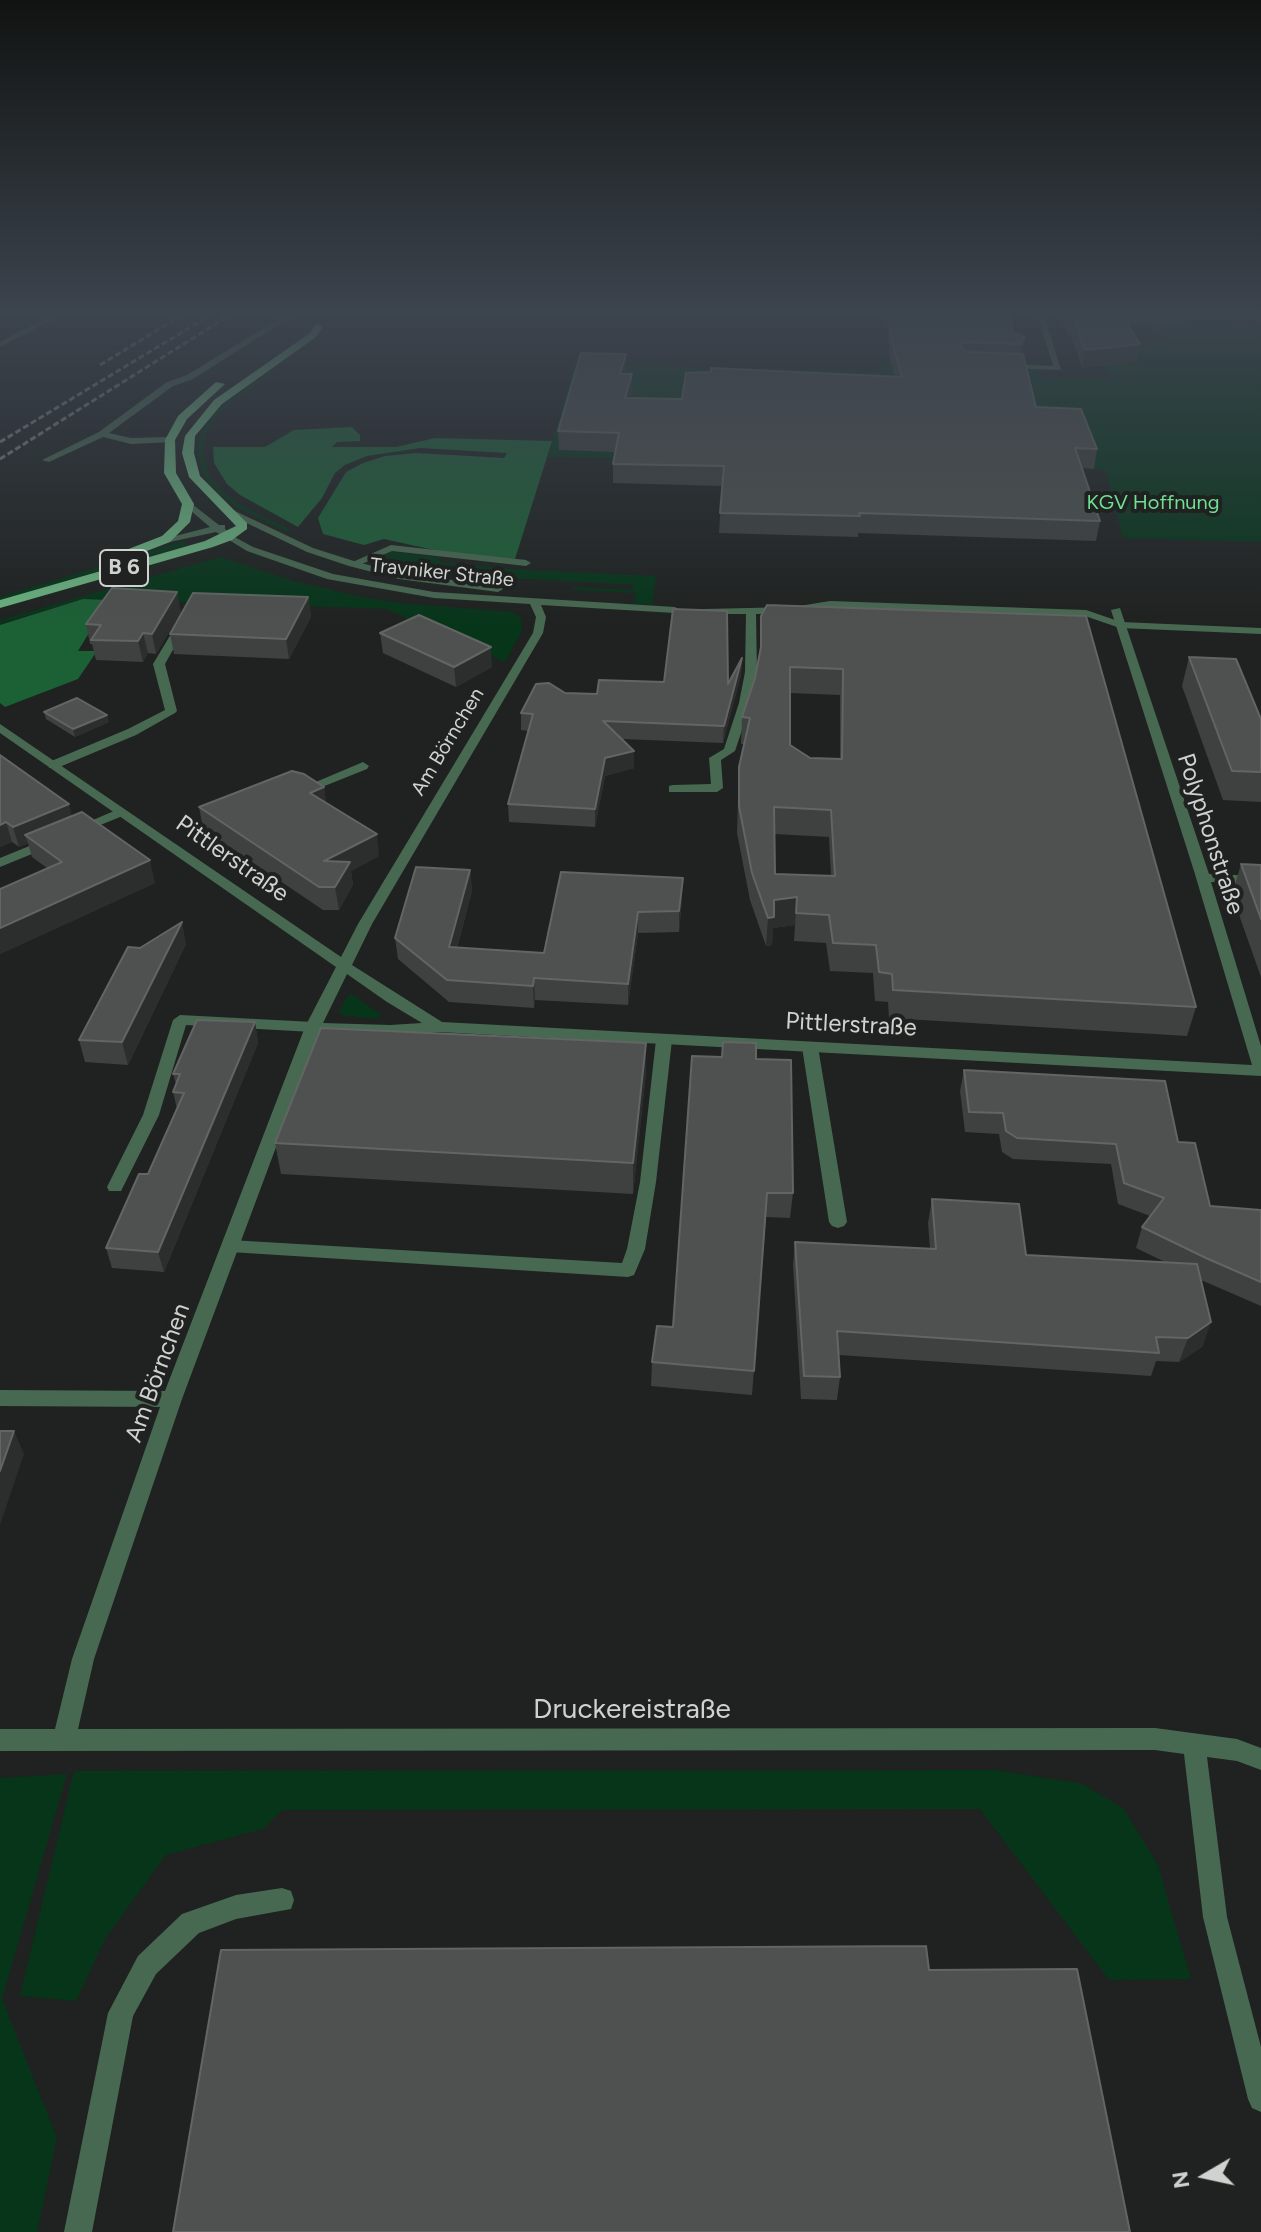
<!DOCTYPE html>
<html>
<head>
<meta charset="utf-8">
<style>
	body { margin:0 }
	#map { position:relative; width:1261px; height:2232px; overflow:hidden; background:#1f2220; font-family:Figtree,sans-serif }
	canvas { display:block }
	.north { position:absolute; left:1165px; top:2136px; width:80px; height:80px; -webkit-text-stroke:6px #1f2220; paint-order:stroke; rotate:261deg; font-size:22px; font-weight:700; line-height:32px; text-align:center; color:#d0d2d0 }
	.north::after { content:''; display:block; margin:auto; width:28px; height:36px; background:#d0d2d0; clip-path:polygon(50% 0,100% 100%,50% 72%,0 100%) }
</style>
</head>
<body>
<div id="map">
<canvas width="1261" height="2232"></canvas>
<div class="north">N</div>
</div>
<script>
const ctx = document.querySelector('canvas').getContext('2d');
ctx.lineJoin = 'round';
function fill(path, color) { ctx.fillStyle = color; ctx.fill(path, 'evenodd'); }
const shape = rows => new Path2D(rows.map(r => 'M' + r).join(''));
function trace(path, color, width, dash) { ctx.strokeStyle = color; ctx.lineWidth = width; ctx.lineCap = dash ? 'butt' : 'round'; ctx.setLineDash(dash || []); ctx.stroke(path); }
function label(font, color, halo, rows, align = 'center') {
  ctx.font = font + ' Figtree,sans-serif'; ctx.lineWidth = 8; ctx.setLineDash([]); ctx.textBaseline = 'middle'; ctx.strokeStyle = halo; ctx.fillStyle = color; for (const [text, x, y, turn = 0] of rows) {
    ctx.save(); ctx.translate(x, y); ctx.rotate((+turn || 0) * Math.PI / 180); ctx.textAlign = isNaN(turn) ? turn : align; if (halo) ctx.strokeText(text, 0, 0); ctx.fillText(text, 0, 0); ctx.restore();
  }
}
const green = shape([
	[1192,322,1261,327,1261,542,1123,538,1106,472,1103,470,548,457,574,364,880,372,878,359,1038,370,1041,377,1071,378,1074,381,1074,378,1154,380,1109,376,1103,361,1136,341,1156,342,1165,338,1163,333,1134,324,1193,325],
	[269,372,274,372,220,412,205,434,203,452,209,475,223,492,244,507,291,530,287,532,238,508,218,493,204,476,197,452,200,435,215,412],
	[183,541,188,545,0,600,0,597],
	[391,552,439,557,439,562,513,569,656,576,652,604,634,604,636,593,574,590,574,587,633,590,634,585,475,576,378,556],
	[220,557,294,581,356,596,399,603,513,612,521,618,522,631,505,662,386,609,83,599,0,624,0,620],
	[352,994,382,1015,376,1019,342,1015,339,1012,348,995],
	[996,1770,1083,1784,1124,1809,1158,1865,1191,1979,1109,1980,980,1809,282,1810,263,1829,166,1855,105,1939,76,2001,20,1996,74,1771],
	[67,1774,2,1999,57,2138,37,2232,0,2232,0,1778]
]);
const forest = shape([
	[352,427,360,435,360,441,337,442,332,447,396,447,435,438,552,441,515,559,443,552,384,539,364,545,323,534,318,518,346,472,363,463,385,456,416,453,504,458,507,453,420,448,367,456,345,465,335,473,322,498,298,527,240,495,227,484,214,463,213,447,265,447,294,430],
	[83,599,109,600,78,651,97,651,78,679,5,707,0,703,0,625]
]);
const lane = shape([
	[285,315,294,315,193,379,173,386,109,433,131,438,170,437,173,438,173,442,131,444,103,437,49,462,42,460,99,432,167,382,187,375,285,315],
	[1006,364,1058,366,1062,368,1058,370,1003,368,1006,364],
	[391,545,526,560,531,563,526,566,392,551,357,566,348,564,391,545],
	[830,601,1086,610,1121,622,1261,628,1261,634,1120,628,1085,616,830,607,793,613,756,614,757,672,751,703,735,751,721,760,723,788,717,792,669,792,669,786,673,785,711,784,709,758,724,749,739,703,745,672,746,614,708,614,704,613,704,609,793,607,830,601],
	[177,624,186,626,165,664,177,711,175,713,136,735,57,768,49,768,49,762,128,729,165,710,153,664,177,624],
	[363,762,369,766,367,769,307,793,299,793,297,790,363,762],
	[121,808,127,812,125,815,83,832,78,833,72,829,121,808],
	[49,838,56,842,54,845,0,867,0,858,49,838],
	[180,1015,313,1022,321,1027,313,1032,186,1025,159,1115,121,1191,109,1191,107,1187,143,1115,173,1020,180,1015],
	[664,1035,672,1040,656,1182,645,1249,634,1275,628,1277,230,1252,224,1250,221,1246,224,1242,230,1240,622,1263,627,1249,640,1182,656,1040,664,1035],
	[810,1042,818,1047,847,1222,844,1226,838,1228,832,1226,829,1222,802,1047,810,1042]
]);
const street = shape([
	[51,315,58,317,0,347,0,342,51,315],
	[1037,315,1044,315,1061,370,1054,368,1037,315],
	[188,501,219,525,225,525,225,529,231,535,253,547,333,574,434,592,675,607,680,610,675,613,541,605,546,617,543,633,372,924,352,965,442,1022,1252,1065,1194,871,1111,610,1120,608,1209,874,1261,876,1261,884,1211,882,1261,1046,1261,1076,439,1032,390,1035,319,1032,182,1399,94,1659,78,1729,1155,1728,1237,1739,1261,1748,1261,1770,1237,1761,1207,1757,1227,1917,1261,2047,1261,2112,1252,2108,1248,2099,1203,1917,1184,1754,1155,1750,0,1751,0,1729,55,1729,72,1659,160,1407,0,1406,0,1390,165,1391,305,1027,336,967,0,733,0,724,341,957,358,924,533,633,536,617,530,604,434,598,327,579,247,551,216,532,156,545,156,541,210,527,185,506,183,504,188,501],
	[347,974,387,1002,422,1023,390,1025,323,1023,347,974],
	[233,510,313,548,357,562,399,573,498,586,503,589,498,592,399,579,349,566,307,552,230,515,228,513,233,510],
	[282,1888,291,1891,294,1900,291,1909,236,1919,199,1933,156,1974,133,2016,92,2232,64,2232,108,2013,138,1956,182,1914,236,1895,282,1888]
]);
const secondary = shape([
	[20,315,63,315,59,317,20,315]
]);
const primary = shape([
	[316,324,324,326,316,337,222,404,195,436,194,453,200,476,247,523,247,529,232,540,213,547,0,608,0,600,205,541,236,526,189,477,182,453,185,436,214,400,310,333,316,324],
	[216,382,225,384,187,419,175,440,176,473,194,504,190,522,170,542,134,556,126,556,126,550,162,536,178,521,182,504,164,473,165,440,178,416,216,382]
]);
const rail = shape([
	[100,365,182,315],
	[0,442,204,319],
	[0,459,230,315]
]);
const wall = shape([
	[886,315,1009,315,1014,333,1025,337,1023,354,1036,407,1097,449,1094,469,1082,468,1100,521,1096,541,858,533,858,537,719,533,722,486,613,483,613,464,615,452,559,450,558,431,626,354,626,374,632,392,630,398,682,399,895,376,890,360],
	[1053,315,1261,315,1261,324,1253,319,1187,318,1185,325,1127,324,1140,344,1137,362,1082,368,1071,336,1068,336,1060,316],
	[308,597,311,617,289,659,174,654,170,634],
	[181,612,156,654,148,653,143,662,96,660,92,644,90,644,86,624],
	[761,616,1086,616,1196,1007,1187,1036,889,1018,888,1002,875,1001,873,973,830,971,826,943,794,941,795,925,773,928,772,945,766,946,750,900,737,833,739,767,744,744,741,744,742,717,755,678,760,656],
	[790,693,840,695,840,759,810,758,790,745],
	[774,834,829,837,831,876,775,874],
	[380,633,492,667,456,687,383,653],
	[1189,657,1261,719,1261,802,1223,800,1182,686],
	[742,658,741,675,723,743,622,739,634,751,634,768,605,776,595,827,509,822,508,804,528,731,521,730,521,713,597,694,728,684],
	[44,712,109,722,75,737,46,719],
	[0,755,72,816,155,883,0,954,0,889,47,868,32,857,28,843,19,847,12,842,0,847],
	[324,787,326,803,379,856,351,871,353,885,339,910,323,910,203,829,199,807],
	[1241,864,1261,865,1261,977,1232,895],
	[470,870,472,891,457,948,544,953,561,872,682,899,679,932,638,933,628,1005,535,1000,534,1008,449,1002,398,959,395,938],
	[186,944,128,1065,85,1062,79,1040,140,948],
	[255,1022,258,1043,164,1272,112,1268,106,1248,148,1174,177,1109,173,1092,176,1084,173,1074],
	[646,1043,646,1073,633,1194,281,1174,275,1143],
	[756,1059,793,1193,790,1218,766,1217,752,1395,651,1386,652,1362,673,1327],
	[964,1070,1178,1142,1210,1206,1261,1210,1261,1306,1201,1280,1203,1346,1179,1362,1156,1361,1151,1376,839,1355,840,1377,837,1400,801,1399,793,1265,795,1242,930,1249,928,1223,932,1199,1026,1255,1165,1262,1136,1248,1142,1227,1150,1216,1118,1204,1111,1164,1013,1159,1002,1152,999,1134,965,1132,960,1091]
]);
const shadedWall = shape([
	[1025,337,1023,355,1019,362,1021,344],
	[1140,344,1137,362,1082,368,1085,350],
	[626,354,626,372,620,392,620,374],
	[632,374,632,392,625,416,625,398],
	[177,592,181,612,156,654,152,634],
	[308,597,311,617,289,659,286,639],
	[143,633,148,653,143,662,138,641],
	[491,647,492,667,456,687,454,667],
	[742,658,741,675,723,743,724,726],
	[107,715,109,722,75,737,73,729],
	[634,751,634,768,605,776,595,827,595,809,605,758],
	[324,787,327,809,310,793],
	[69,804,74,824,25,835,28,843,19,847,13,827],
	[6,822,12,842,0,847,0,825],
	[377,834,379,856,351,871,353,885,339,910,335,887,324,861],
	[150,860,155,883,0,954,0,928],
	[470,870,472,891,451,969,449,947],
	[683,878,682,899,679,932,679,911],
	[797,897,795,925,773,928,772,945,766,946,768,918,774,900],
	[638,912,638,933,628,1005,628,984],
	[182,922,186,944,128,1065,122,1042],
	[534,978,535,1000,534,1008,533,986],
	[255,1022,258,1043,164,1272,158,1252],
	[646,1043,646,1073,633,1194,633,1163],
	[1211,1322,1203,1346,1179,1362,1188,1338],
	[14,1431,24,1454,0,1525,0,1471]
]);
const building = shape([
	[889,315,1009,315,1014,333,1025,337,1021,344,963,342,961,347,966,352,1023,354,1036,407,1081,409,1097,449,1075,448,1100,521,859,513,860,516,720,513,724,466,613,464,619,433,558,431,581,353,626,354,620,374,632,374,625,398,682,399,686,373,711,372,711,368,902,377,892,342,889,315],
	[1069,315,1122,315,1140,344,1085,350,1074,319,1071,319,1069,315],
	[112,588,177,592,152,634,143,633,138,641,91,640,101,625,86,624,112,588],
	[193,593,308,597,286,639,170,634,193,593],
	[767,605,1086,616,1196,1007,893,990,892,974,879,972,876,945,833,943,829,915,796,913,797,897,774,900,774,917,768,918,752,873,739,806,739,767,750,718,742,717,755,678,761,647,761,616,767,605],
	[790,667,843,669,842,759,810,758,790,745,790,667],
	[774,807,831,810,835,876,775,874,774,807],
	[673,609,727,611,728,684,742,658,724,726,603,721,634,751,605,758,595,809,508,804,533,714,521,713,536,684,549,683,565,693,597,694,599,680,664,682,673,609],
	[419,615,491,647,454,667,380,633,419,615],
	[1189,657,1236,659,1261,719,1261,772,1232,771,1189,657],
	[77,698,107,715,73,729,44,712,77,698],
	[0,755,69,804,13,827,6,822,0,825,0,755],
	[292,771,304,774,324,787,310,793,377,834,324,861,350,862,335,887,319,887,199,807,292,771],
	[82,812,150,860,0,928,0,889,62,862,25,835,82,812],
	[1241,864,1261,865,1261,919,1241,864],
	[416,867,470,870,449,947,544,953,561,872,683,878,679,911,638,912,628,984,534,978,533,986,447,980,395,938,416,867],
	[182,922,122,1042,79,1040,128,947,140,948,182,922],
	[197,1020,255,1022,158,1252,106,1248,139,1174,148,1174,184,1093,173,1092,180,1074,173,1074,197,1020],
	[321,1028,646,1043,633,1163,275,1143,321,1028],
	[723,1042,756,1043,756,1059,791,1060,793,1193,767,1193,754,1371,652,1362,657,1326,673,1327,692,1056,722,1057,723,1042],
	[964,1070,1165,1081,1178,1142,1195,1143,1210,1206,1261,1210,1261,1282,1206,1258,1142,1227,1164,1198,1124,1183,1116,1144,1017,1138,1006,1131,1003,1113,969,1112,964,1070],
	[932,1199,1019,1204,1026,1255,1197,1264,1211,1322,1188,1338,1156,1337,1159,1353,837,1331,840,1377,804,1376,795,1242,936,1249,932,1199],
	[0,1431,14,1431,0,1471,0,1431],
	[926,1946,929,1970,1077,1969,1130,2232,173,2232,221,1950,926,1946]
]);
const farParknames = [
	["KGV Hoffnung",1153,503]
];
const farStreetnames = [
	["Travniker Straße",442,573,6],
	["Am Börnchen",448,742,-59]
];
const shields = [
	[124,568,48]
];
const shieldNames = [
	["B 6",124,568]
];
const streetNames = [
	["Polyphonstraße",1210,834,72],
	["Pittlerstraße",232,859,35],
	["Pittlerstraße",851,1025,3],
	["Am Börnchen",158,1373,-70]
];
const nearStreetnames = [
	["Druckereistraße",632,1710]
];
fill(green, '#063519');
fill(forest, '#1c6035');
fill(lane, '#486951');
fill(street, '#486951');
fill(secondary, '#5c926b');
fill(primary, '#6bb27f');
trace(rail, '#808381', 3, [6, 3]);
fill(wall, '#3e413f');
fill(shadedWall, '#2b2e2c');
fill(building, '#4e514f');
trace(building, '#626563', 2);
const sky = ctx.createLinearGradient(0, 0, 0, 627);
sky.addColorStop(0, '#111312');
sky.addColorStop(0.5, '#3c444e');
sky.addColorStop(1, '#3c444e00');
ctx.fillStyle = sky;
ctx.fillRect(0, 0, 1261, 627);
label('20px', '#6fe194', '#1f2220', farParknames);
label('20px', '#d0d2d0', '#1f2220', farStreetnames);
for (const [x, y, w] of shields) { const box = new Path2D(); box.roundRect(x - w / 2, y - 18, w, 36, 6); ctx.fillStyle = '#1f2220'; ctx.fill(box); trace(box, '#d0d2d0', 2); }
label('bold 22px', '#d0d2d0', null, shieldNames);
label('24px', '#d0d2d0', '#1f2220', streetNames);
label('28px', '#d0d2d0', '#1f2220', nearStreetnames);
</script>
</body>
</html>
